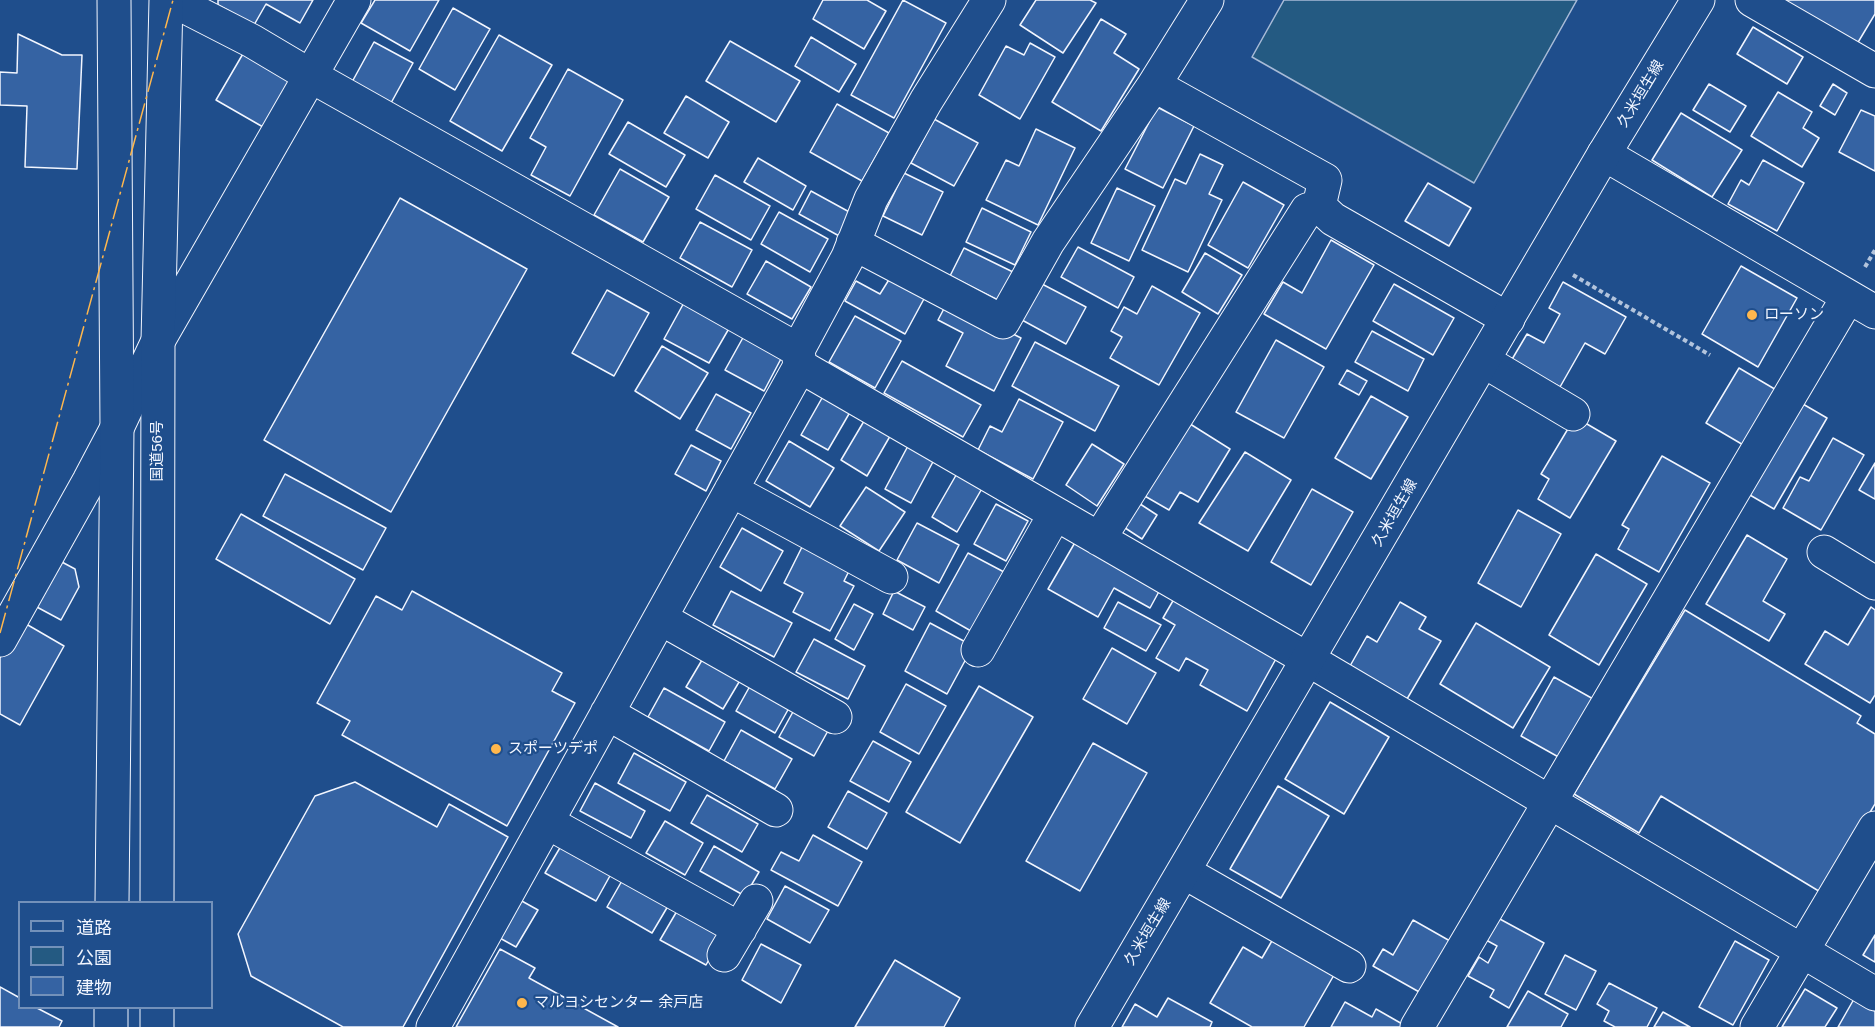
<!DOCTYPE html>
<html>
<head>
<meta charset="utf-8">
<style>
	body { margin:0 }
	#map { position:relative; width:1875px; height:1027px; overflow:hidden; background:#1f4e8c; font-family:Arial,"Noto Sans JP",sans-serif }
	canvas { display:block }
	.legend { position:absolute; left:18px; top:901px; width:195px; height:108px; box-sizing:border-box; background:#1f4e8c; border:2px solid #7391ba; margin:0; padding:8px 10px; list-style:none; font-size:18px; color:#f2f6ff }
	.legend li { display:flex; align-items:center; gap:12px; height:30px }
	.legend b { width:30px; border:2px solid #7391ba }
</style>
</head>
<body>
<div id="map">
<canvas width="1875" height="1027"></canvas>
<ul class="legend">
<li><b style="height:8px;background:#1f4e8c"></b>道路</li>
<li><b style="height:16px;background:#245a82"></b>公園</li>
<li><b style="height:16px;background:#3563a3"></b>建物</li>
</ul>
</div>
<script>
const ctx = document.querySelector('canvas').getContext('2d');
ctx.lineJoin = 'round';
function fill(path, color) { ctx.fillStyle = color; ctx.fill(path, 'evenodd'); }
const shape = rows => new Path2D(rows.map(r => 'M' + r).join(''));
function trace(path, color, width, dash) { ctx.strokeStyle = color; ctx.lineWidth = width; ctx.lineCap = dash ? 'butt' : 'round'; ctx.setLineDash(dash || []); ctx.stroke(path); }
function label(font, color, halo, rows, align = 'center') {
  ctx.font = font + ' Arial,"Noto Sans JP",sans-serif'; ctx.lineWidth = 4.5; ctx.setLineDash([]); ctx.textBaseline = 'middle'; ctx.strokeStyle = halo; ctx.fillStyle = color; for (const [text, x, y, turn = 0] of rows) {
    ctx.save(); ctx.translate(x, y); ctx.rotate((+turn || 0) * Math.PI / 180); ctx.textAlign = isNaN(turn) ? turn : align; if (halo) ctx.strokeText(text, 0, 0); ctx.fillText(text, 0, 0); ctx.restore();
  }
}
const green = shape([
	[1284,0,1577,0,1474,183,1252,57,1284,0]
]);
const building = shape([
	[218,0,313,0,300,23,266,4,254,25,218,5,218,0],
	[375,0,439,0,410,51,361,23,375,0],
	[823,0,867,0,886,11,864,49,813,19,823,0],
	[903,0,946,23,894,118,851,95,903,0],
	[1036,0,1090,0,1096,3,1063,53,1020,25,1036,0],
	[1783,0,1875,0,1875,14,1857,44,1783,0],
	[453,8,490,29,455,90,419,69,453,8],
	[1101,19,1126,34,1114,53,1139,69,1101,131,1052,102,1101,19],
	[1753,27,1803,57,1787,84,1737,54,1753,27],
	[18,34,62,55,82,55,77,169,25,167,27,106,0,105,0,72,17,73,18,34],
	[499,35,552,65,502,151,450,121,499,35],
	[811,37,856,64,839,92,795,66,811,37],
	[730,41,800,81,776,122,706,81,730,41],
	[374,42,413,63,391,103,352,82,374,42],
	[1030,43,1055,57,1020,119,979,95,1006,46,1024,55,1030,43],
	[244,52,290,79,263,127,216,100,244,52],
	[568,69,623,100,570,196,531,175,546,147,530,138,568,69],
	[1709,84,1746,106,1730,132,1693,110,1709,84],
	[1833,84,1847,93,1835,115,1820,106,1833,84],
	[1778,92,1812,112,1803,128,1819,138,1802,167,1751,136,1778,92],
	[686,96,729,122,708,158,664,133,686,96],
	[837,104,889,133,862,181,810,152,837,104],
	[1157,107,1194,126,1163,188,1125,169,1157,107],
	[1861,110,1875,116,1875,171,1839,152,1861,110],
	[1681,113,1742,150,1712,197,1652,160,1681,113],
	[934,119,978,143,954,186,911,163,934,119],
	[628,122,685,155,666,187,609,154,628,122],
	[1036,129,1075,148,1038,225,986,200,1006,160,1019,166,1036,129],
	[1200,154,1223,165,1209,194,1222,200,1188,272,1142,250,1175,179,1186,184,1200,154],
	[758,158,806,186,793,210,744,182,758,158],
	[1763,160,1804,183,1777,231,1728,204,1741,180,1749,185,1763,160],
	[620,169,669,197,643,242,594,215,620,169],
	[904,173,943,192,922,235,883,216,904,173],
	[715,175,770,206,751,240,696,209,715,175],
	[1243,182,1284,205,1248,268,1208,245,1243,182],
	[1428,183,1471,208,1449,246,1405,221,1428,183],
	[1117,188,1155,206,1129,261,1091,243,1117,188],
	[811,191,853,214,841,237,799,214,811,191],
	[400,198,527,269,391,512,264,440,400,198],
	[982,208,1031,232,1015,265,966,242,982,208],
	[779,212,828,239,810,272,761,244,779,212],
	[700,222,752,250,732,287,680,258,700,222],
	[1331,240,1374,265,1326,349,1264,314,1283,282,1302,293,1331,240],
	[1078,247,1134,277,1118,308,1061,277,1078,247],
	[964,248,1015,273,1000,301,950,276,964,248],
	[1205,253,1242,275,1218,314,1182,292,1205,253],
	[766,261,811,287,792,319,747,294,766,261],
	[1741,266,1797,298,1758,367,1702,334,1741,266],
	[890,278,925,297,905,334,845,301,856,281,880,294,890,278],
	[1563,282,1626,317,1605,354,1585,343,1560,387,1511,361,1527,334,1544,343,1560,314,1549,308,1563,282],
	[1042,284,1086,307,1066,344,1022,320,1042,284],
	[1394,284,1454,318,1433,355,1373,321,1394,284],
	[1152,286,1200,313,1159,385,1110,358,1122,337,1111,331,1124,307,1137,314,1152,286],
	[607,290,649,313,614,376,572,353,607,290],
	[686,299,731,325,709,363,664,339,686,299],
	[948,301,1021,338,994,391,946,366,963,333,938,320,948,301],
	[855,316,901,341,875,388,829,362,855,316],
	[1372,331,1424,359,1408,391,1355,362,1372,331],
	[745,334,783,355,764,391,725,370,745,334],
	[1276,340,1324,367,1284,438,1236,412,1276,340],
	[1035,342,1119,386,1095,431,1012,386,1035,342],
	[662,346,708,373,680,419,635,391,662,346],
	[902,361,981,405,963,437,884,393,902,361],
	[1739,368,1778,391,1745,446,1706,423,1739,368],
	[1347,370,1367,381,1359,395,1339,384,1347,370],
	[826,391,853,407,828,450,801,435,826,391],
	[716,394,751,413,731,449,696,430,716,394],
	[1371,396,1408,417,1371,479,1335,458,1371,396],
	[1019,399,1063,422,1033,479,978,450,990,426,1002,432,1019,399],
	[1796,400,1827,418,1774,509,1743,491,1796,400],
	[867,416,893,431,867,476,841,460,867,416],
	[1575,417,1616,441,1570,518,1538,499,1549,479,1541,474,1575,417],
	[1187,422,1230,449,1198,502,1180,492,1169,510,1143,495,1187,422],
	[1833,438,1864,455,1821,530,1783,508,1800,477,1809,481,1833,438],
	[789,441,834,468,810,507,766,481,789,441],
	[909,444,935,458,911,503,885,489,909,444],
	[1092,444,1124,464,1097,506,1066,485,1092,444],
	[691,445,721,461,706,491,675,474,691,445],
	[1245,452,1291,480,1248,551,1199,523,1245,452],
	[1662,456,1710,483,1659,572,1618,549,1629,529,1622,525,1662,456],
	[1875,463,1875,499,1859,490,1875,463],
	[959,470,984,485,957,532,932,517,959,470],
	[285,474,386,528,363,570,263,516,285,474],
	[866,487,905,512,879,551,840,526,866,487],
	[1312,489,1353,512,1311,585,1271,562,1312,489],
	[1134,500,1157,515,1142,539,1119,524,1134,500],
	[996,504,1028,521,1006,561,974,544,996,504],
	[1518,510,1561,534,1521,607,1478,583,1518,510],
	[241,514,355,579,330,624,216,559,241,514],
	[917,523,959,545,939,583,897,560,917,523],
	[742,528,783,551,761,591,720,567,742,528],
	[1747,535,1787,559,1763,601,1785,614,1769,641,1706,604,1747,535],
	[1077,539,1162,586,1150,608,1114,588,1098,617,1048,589,1077,539],
	[804,543,851,567,844,581,854,586,830,631,793,612,803,593,784,583,804,543],
	[968,553,1004,572,971,631,936,611,968,553],
	[1596,554,1647,584,1599,665,1549,635,1596,554],
	[60,561,75,569,79,587,61,620,35,606,60,561],
	[412,591,562,673,552,691,575,703,507,826,342,735,350,721,317,703,376,596,402,610,412,591],
	[731,591,792,623,774,657,713,625,731,591],
	[894,591,925,607,913,630,883,614,894,591],
	[1174,599,1277,657,1247,711,1200,685,1208,670,1186,658,1179,671,1156,658,1175,625,1163,618,1174,599],
	[1118,602,1161,625,1146,651,1104,628,1118,602],
	[1400,602,1426,617,1419,629,1441,641,1407,699,1350,666,1367,636,1377,642,1400,602],
	[854,604,873,614,854,650,835,639,854,604],
	[1871,607,1875,610,1875,695,1870,703,1805,664,1825,631,1848,645,1871,607],
	[1685,610,1861,716,1857,723,1875,734,1875,804,1822,893,1661,796,1639,833,1574,794,1685,610],
	[21,621,64,646,20,725,0,714,0,658,21,621],
	[930,623,973,646,947,694,905,671,930,623],
	[1476,623,1550,667,1513,728,1440,684,1476,623],
	[814,639,865,666,848,699,796,672,814,639],
	[1112,648,1156,673,1127,724,1083,699,1112,648],
	[705,655,742,677,723,709,686,687,705,655],
	[1554,677,1595,700,1562,759,1521,736,1554,677],
	[906,684,946,706,919,754,880,732,906,684],
	[750,686,789,708,775,733,736,711,750,686],
	[979,686,1033,717,960,843,906,812,979,686],
	[664,688,725,722,709,751,648,717,664,688],
	[1330,702,1389,737,1344,814,1285,779,1330,702],
	[794,710,829,729,814,756,779,737,794,710],
	[741,730,792,759,775,789,724,761,741,730],
	[873,741,911,762,889,802,850,781,873,741],
	[1093,743,1147,773,1080,891,1026,861,1093,743],
	[634,753,686,782,670,811,618,783,634,753],
	[355,782,437,827,449,804,508,837,403,1027,343,1027,251,976,238,934,315,796,355,782],
	[595,783,645,811,631,838,580,811,595,783],
	[1278,786,1329,816,1281,898,1230,869,1278,786],
	[848,791,887,813,867,849,828,827,848,791],
	[707,795,758,824,742,852,691,823,707,795],
	[665,821,703,843,685,875,646,853,665,821],
	[813,835,862,862,838,906,771,870,781,852,799,861,813,835],
	[561,846,611,874,596,901,545,873,561,846],
	[714,846,759,872,745,896,700,871,714,846],
	[623,879,668,906,652,933,607,907,623,879],
	[785,886,829,910,810,943,767,919,785,886],
	[520,900,538,910,516,947,498,937,520,900],
	[677,911,722,936,706,965,660,940,677,911],
	[1498,918,1544,943,1509,1008,1490,997,1494,990,1468,976,1479,957,1488,963,1497,946,1486,940,1498,918],
	[1413,920,1450,941,1421,993,1373,966,1383,949,1393,955,1413,920],
	[1875,935,1875,962,1863,955,1875,935],
	[1273,939,1334,975,1304,1027,1252,1027,1210,1003,1243,947,1262,958,1273,939],
	[1735,941,1769,960,1733,1025,1699,1007,1735,941],
	[761,944,801,965,781,1003,742,980,761,944],
	[500,949,535,968,529,978,618,1027,456,1027,500,949],
	[1565,955,1596,971,1576,1010,1545,994,1565,955],
	[895,960,960,998,944,1027,855,1027,895,960],
	[1609,983,1657,1008,1647,1027,1615,1027,1604,1021,1609,1011,1597,1004,1609,983],
	[0,987,20,998,20,1008,37,1008,62,1021,59,1027,0,1027,0,987],
	[1805,989,1837,1008,1825,1027,1782,1027,1805,989],
	[1528,991,1568,1014,1561,1027,1507,1027,1528,991],
	[1168,998,1212,1022,1210,1027,1122,1027,1135,1004,1157,1017,1168,998],
	[1854,999,1875,1011,1875,1027,1838,1027,1854,999],
	[1345,1002,1372,1017,1376,1009,1404,1025,1402,1027,1331,1027,1345,1002],
	[1663,1012,1690,1027,1654,1027,1663,1012]
]);
const path = shape([
	[1865,267,1875,250],
	[1573,275,1710,355]
]);
const minor = shape([
	[172,0,252,41,311,76,798,350,800,366,1309,660,1875,994],
	[1207,0,1154,85,1325,180,1319,206,1333,219,1508,319],
	[1752,0,1875,71],
	[1604,154,1875,312],
	[853,243,1003,322,1048,242,1154,85],
	[798,350,848,257,871,199,926,101,989,0],
	[1484,361,1573,414],
	[731,490,891,577],
	[1099,539,1307,210,1319,206],
	[1824,552,1875,583],
	[660,618,835,717],
	[0,640,89,481,117,428,158,341,354,0],
	[978,650,1055,514],
	[607,713,776,810],
	[547,822,740,929],
	[1184,872,1349,966],
	[724,955,756,901],
	[433,1027,800,366],
	[1417,1027,1848,297],
	[1757,1027,1875,828]
]);
const major = shape([
	[1092,1027,1604,154,1698,0]
]);
const highway = shape([
	[112,902,117,428,114,0],
	[157,902,158,341,166,0],
	[111,1027,111,1008],
	[157,1027,157,1008]
]);
const power = shape([
	[0,633,173,0]
]);
const markers = [
	[1752,315,6,"#ffb74d"],
	[496,749,6,"#ffb74d"],
	[522,1003,6,"#ffb74d"]
];
const streetNames = [
	["久米垣生線",1641,94,-59],
	["国道56号",158,451,-90],
	["久米垣生線",1395,513,-60],
	["久米垣生線",1148,932,-59]
];
const poiNames = [
	["ローソン",1764,315],
	["スポーツデポ",508,749],
	["マルヨシセンター 余戸店",534,1003]
];
fill(green, '#245a82');
trace(green, '#a8bbd7', 1.5);
fill(building, '#3563a3');
trace(building, '#f2f6ff', 1.5);
trace(minor, '#f2f6ff', 35);
trace(major, '#f2f6ff', 35);
trace(highway, '#f2f6ff', 35);
trace(path, '#b3c4dc', 4, [4.5, 3]);
trace(minor, '#1f4e8c', 33);
trace(major, '#1f4e8c', 33);
trace(highway, '#1f4e8c', 33);
trace(power, '#ffb74d', 1.5, [21, 4.5, 3, 4.5]);
for (const [x, y, r, color] of markers) { const dot = new Path2D(); dot.arc(x, y, r, 0, 2 * Math.PI); ctx.fillStyle = color; ctx.fill(dot); trace(dot, '#1f4e8c', 2); }
label('15px', '#f2f6ff', '#1f4e8c', streetNames);
label('15px', '#f2f6ff', '#1f4e8c', poiNames, 'left');
</script>
</body>
</html>
